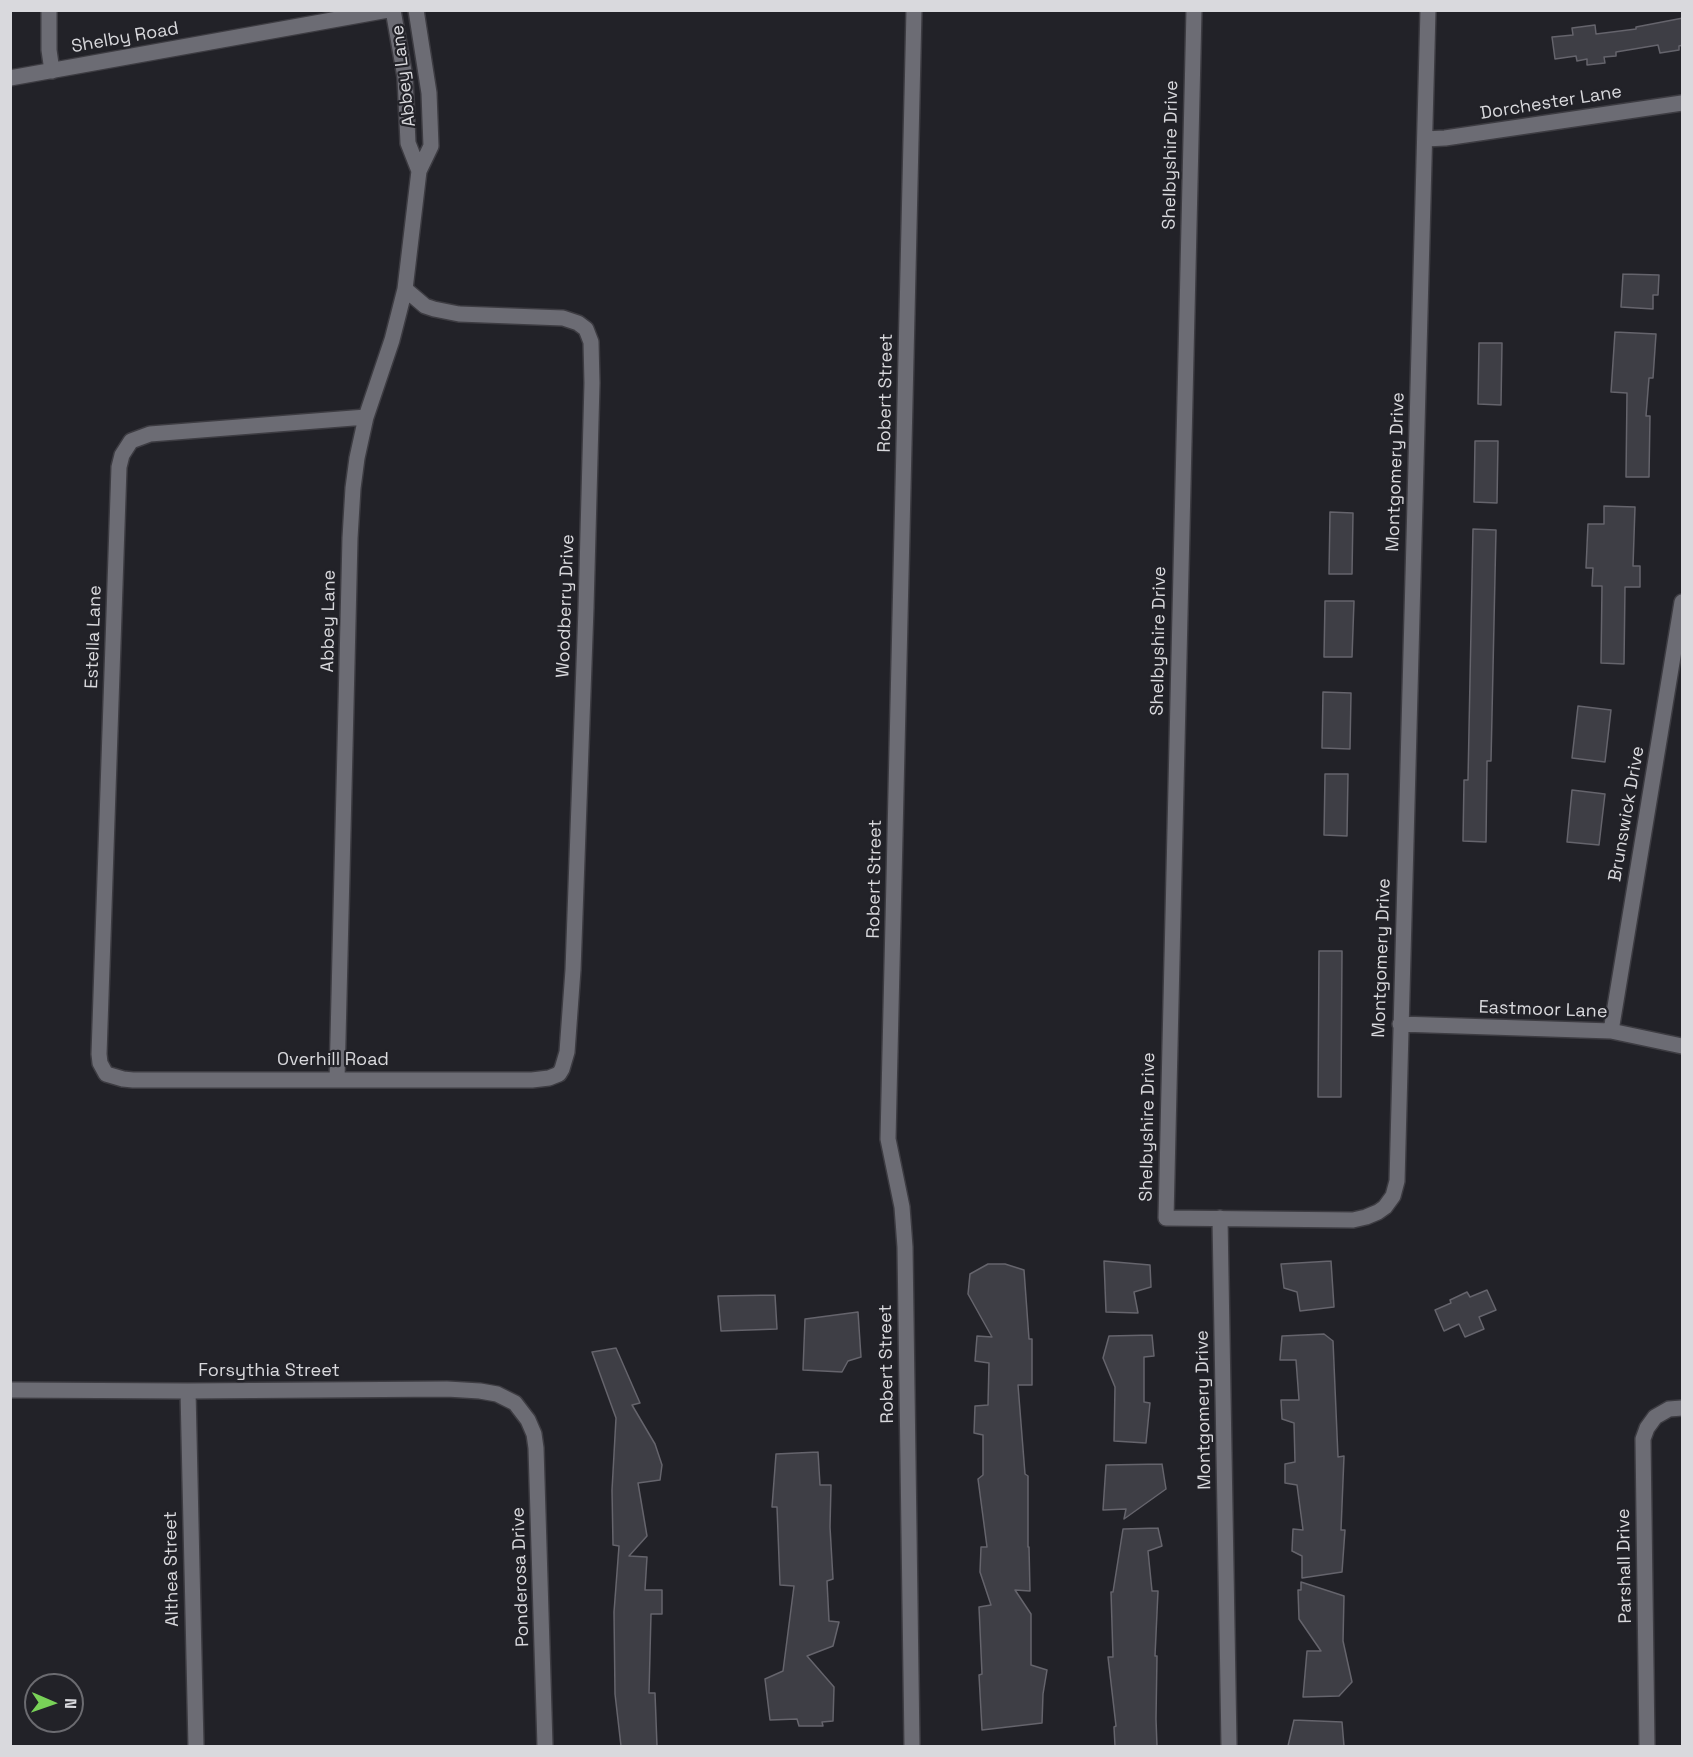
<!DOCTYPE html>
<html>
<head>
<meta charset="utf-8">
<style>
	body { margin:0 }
	#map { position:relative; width:1693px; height:1757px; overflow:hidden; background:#222228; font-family:"Space Grotesk",sans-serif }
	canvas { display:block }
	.frame { position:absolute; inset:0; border:12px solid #d9d9dd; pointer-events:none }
	.north { position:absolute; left:24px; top:1673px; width:60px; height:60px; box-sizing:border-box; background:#222228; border:2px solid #6b6b70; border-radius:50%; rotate:92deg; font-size:16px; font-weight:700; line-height:24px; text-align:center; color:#d9d9dd }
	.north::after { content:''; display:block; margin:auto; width:21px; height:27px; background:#79d158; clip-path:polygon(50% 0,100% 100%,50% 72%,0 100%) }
</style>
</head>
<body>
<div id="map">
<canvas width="1693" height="1757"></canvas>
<div class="frame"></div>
<div class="north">N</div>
</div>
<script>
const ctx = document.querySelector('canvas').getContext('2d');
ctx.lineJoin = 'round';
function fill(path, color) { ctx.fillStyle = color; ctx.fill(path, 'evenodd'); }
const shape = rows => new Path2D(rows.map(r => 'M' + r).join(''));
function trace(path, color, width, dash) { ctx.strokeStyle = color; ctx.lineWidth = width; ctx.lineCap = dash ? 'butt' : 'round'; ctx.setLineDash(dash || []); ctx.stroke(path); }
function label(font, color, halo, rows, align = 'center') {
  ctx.font = font + ' "Space Grotesk",sans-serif'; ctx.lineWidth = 4.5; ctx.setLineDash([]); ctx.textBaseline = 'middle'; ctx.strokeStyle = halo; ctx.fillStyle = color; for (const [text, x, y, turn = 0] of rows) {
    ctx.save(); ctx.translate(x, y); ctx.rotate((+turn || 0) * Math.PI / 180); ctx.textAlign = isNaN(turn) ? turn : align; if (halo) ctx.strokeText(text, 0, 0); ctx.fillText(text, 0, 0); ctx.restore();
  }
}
const building = shape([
	[1683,18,1683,45,1679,46,1679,50,1660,53,1658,45,1616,52,1616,56,1604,57,1605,63,1587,65,1587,59,1577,61,1576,56,1555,59,1552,37,1573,35,1572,28,1595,25,1596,34,1636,29,1636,27,1683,18],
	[1623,274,1659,275,1658,295,1653,295,1653,309,1621,307,1623,274],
	[1615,332,1656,334,1653,378,1649,378,1646,416,1650,416,1649,477,1626,477,1627,393,1611,392,1615,332],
	[1479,343,1502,343,1501,405,1478,404,1479,343],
	[1475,441,1498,441,1497,503,1474,502,1475,441],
	[1604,506,1635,507,1633,566,1640,566,1640,587,1625,587,1624,664,1601,663,1602,586,1592,586,1593,568,1586,568,1588,524,1604,524,1604,506],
	[1330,512,1353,513,1352,574,1329,574,1330,512],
	[1473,529,1496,530,1491,761,1487,761,1486,842,1463,841,1464,780,1468,780,1473,529],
	[1325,601,1354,601,1352,657,1324,657,1325,601],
	[1323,692,1351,693,1350,749,1322,748,1323,692],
	[1578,706,1611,710,1605,762,1572,758,1578,706],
	[1325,774,1348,774,1347,836,1324,835,1325,774],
	[1572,790,1605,794,1599,845,1567,842,1572,790],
	[1319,951,1342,951,1341,1097,1318,1097,1319,951],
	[1104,1261,1150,1265,1151,1287,1134,1292,1138,1313,1106,1312,1104,1261],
	[1331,1261,1334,1307,1300,1311,1297,1292,1284,1288,1281,1264,1331,1261],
	[988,1264,1005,1264,1024,1270,1029,1339,1032,1339,1032,1385,1018,1385,1025,1474,1028,1476,1028,1547,1029,1547,1030,1591,1015,1590,1031,1614,1031,1665,1047,1670,1043,1694,1042,1723,982,1730,979,1675,982,1674,979,1607,991,1605,980,1572,981,1547,987,1547,978,1479,983,1475,983,1435,974,1433,975,1406,988,1405,989,1363,975,1361,977,1336,992,1337,968,1294,970,1274,988,1264],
	[1487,1290,1496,1310,1479,1317,1484,1329,1465,1337,1459,1324,1444,1331,1435,1310,1451,1303,1450,1300,1467,1292,1470,1297,1487,1290],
	[775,1295,777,1329,721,1331,718,1296,775,1295],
	[858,1312,861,1357,848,1361,842,1372,803,1370,805,1319,858,1312],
	[1324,1334,1333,1341,1338,1457,1344,1456,1341,1530,1345,1530,1342,1572,1302,1578,1302,1556,1292,1551,1293,1529,1303,1530,1297,1485,1285,1483,1285,1464,1295,1462,1294,1423,1282,1419,1281,1400,1299,1400,1296,1360,1280,1360,1282,1336,1324,1334],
	[1152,1335,1154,1356,1144,1357,1144,1402,1150,1403,1146,1443,1114,1441,1115,1387,1103,1358,1109,1336,1152,1335],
	[616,1348,640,1403,632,1405,655,1444,662,1465,660,1480,638,1483,647,1536,629,1556,647,1557,645,1590,662,1590,662,1614,651,1614,649,1693,655,1693,657,1746,621,1746,615,1694,614,1612,619,1546,613,1545,612,1490,616,1418,592,1352,616,1348],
	[818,1452,820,1485,831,1485,830,1527,833,1579,827,1581,829,1621,839,1622,833,1646,807,1656,834,1687,833,1721,822,1722,823,1726,799,1726,797,1719,770,1720,765,1679,783,1671,794,1586,780,1585,777,1507,772,1507,776,1454,818,1452],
	[1162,1464,1166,1489,1124,1519,1126,1509,1103,1510,1106,1465,1162,1464],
	[1158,1528,1162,1546,1148,1551,1152,1591,1158,1591,1155,1656,1157,1656,1156,1719,1157,1746,1115,1746,1114,1727,1116,1726,1108,1657,1113,1657,1111,1592,1113,1592,1123,1529,1158,1528],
	[1301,1582,1344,1596,1343,1641,1352,1682,1339,1696,1303,1697,1307,1651,1321,1651,1299,1619,1298,1590,1301,1590,1301,1582],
	[1294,1720,1342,1722,1344,1746,1288,1746,1294,1720]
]);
const minor = shape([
	[49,10,49,50,52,71],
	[393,10,405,77,408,143,419,171,431,146,429,93,416,10],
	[1194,10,1166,1218,1353,1220,1366,1217,1378,1212,1385,1207,1393,1196,1397,1181,1428,10],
	[10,78,388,10],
	[1425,139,1445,138,1682,103],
	[366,417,150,434,131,441,122,455,119,467,99,1054,100,1063,106,1074,123,1079,133,1080,532,1080,549,1078,559,1074,562,1069,567,1052,573,970,586,608,592,383,591,342,586,329,578,323,563,318,459,314,434,309,425,306,405,289],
	[1400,1024,1611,1031,1682,1046],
	[1611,1031,1682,602],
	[337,1080,350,538,353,488,357,458,366,417,392,340,405,289,419,171],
	[1220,1218,1229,1746],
	[10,1390,188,1391,447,1389,480,1391,497,1394,515,1403,528,1420,534,1434,536,1448,545,1746],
	[188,1391,196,1746],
	[912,1746,905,1247,902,1207,888,1139,914,10],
	[1647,1746,1643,1439,1647,1428,1655,1417,1669,1409,1682,1408]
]);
const streetNames = [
	["Shelby Road",125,38,-10],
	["Abbey Lane",404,76,-97],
	["Dorchester Lane",1551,103,-9],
	["Shelbyshire Drive",1171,155,-89],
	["Robert Street",886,393,-89],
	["Montgomery Drive",1396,472,-88],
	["Woodberry Drive",566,606,-88],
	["Abbey Lane",329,621,-89],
	["Estella Lane",94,637,-88],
	["Shelbyshire Drive",1159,641,-89],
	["Brunswick Drive",1627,814,-80],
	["Robert Street",875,879,-89],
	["Montgomery Drive",1382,958,-88],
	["Eastmoor Lane",1543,1010,2],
	["Overhill Road",333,1060],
	["Shelbyshire Drive",1148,1127,-89],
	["Robert Street",887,1364,-91],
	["Forsythia Street",269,1371],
	["Montgomery Drive",1204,1410,-91],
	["Parshall Drive",1625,1566,-91],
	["Althea Street",172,1569,-91],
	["Ponderosa Drive",521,1577,-92]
];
fill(building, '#3e3e45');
trace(building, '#65646c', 1.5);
trace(minor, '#3d3c42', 18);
trace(minor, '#6c6c74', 15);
label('18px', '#d9d9dd', '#222228', streetNames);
</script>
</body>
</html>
